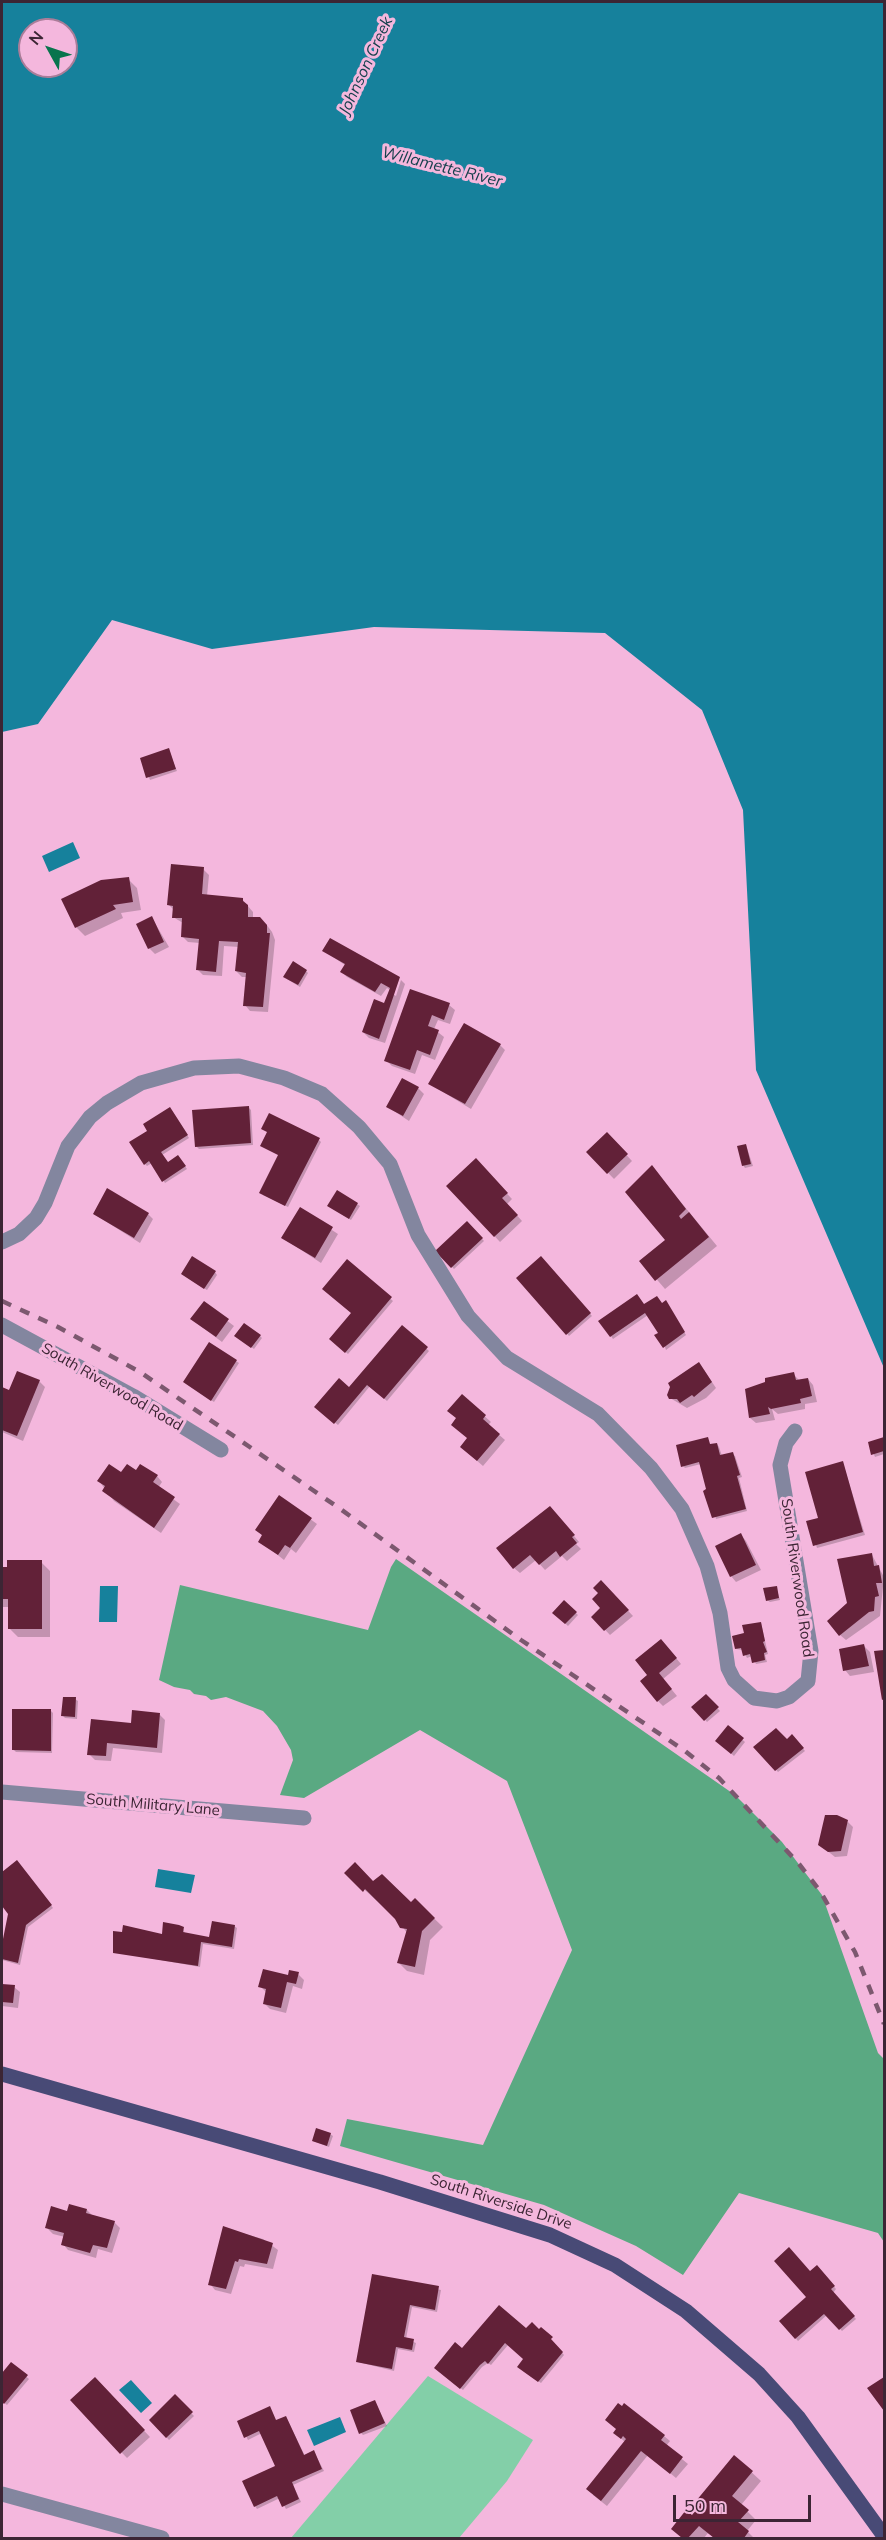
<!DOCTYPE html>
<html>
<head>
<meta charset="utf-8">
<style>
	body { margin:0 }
	#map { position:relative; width:886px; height:2540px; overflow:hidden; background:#f4b7dd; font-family:Mulish,sans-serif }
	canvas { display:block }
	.frame { position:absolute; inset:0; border:3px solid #3c2534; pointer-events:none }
	.north { position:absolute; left:18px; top:18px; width:60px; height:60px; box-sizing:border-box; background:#f4b7dd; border:2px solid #aa7d99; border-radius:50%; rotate:310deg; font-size:16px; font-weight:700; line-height:24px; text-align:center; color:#3c2534 }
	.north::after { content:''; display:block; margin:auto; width:21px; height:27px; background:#08744d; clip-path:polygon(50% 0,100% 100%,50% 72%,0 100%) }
	.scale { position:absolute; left:673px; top:2495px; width:138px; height:27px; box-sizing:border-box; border:3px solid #3c2534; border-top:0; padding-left:8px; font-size:18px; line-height:21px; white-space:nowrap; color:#3c2534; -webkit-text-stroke:4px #f4b7dd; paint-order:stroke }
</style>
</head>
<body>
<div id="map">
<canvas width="886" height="2540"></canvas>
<div class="frame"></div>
<div class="north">N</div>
<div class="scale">50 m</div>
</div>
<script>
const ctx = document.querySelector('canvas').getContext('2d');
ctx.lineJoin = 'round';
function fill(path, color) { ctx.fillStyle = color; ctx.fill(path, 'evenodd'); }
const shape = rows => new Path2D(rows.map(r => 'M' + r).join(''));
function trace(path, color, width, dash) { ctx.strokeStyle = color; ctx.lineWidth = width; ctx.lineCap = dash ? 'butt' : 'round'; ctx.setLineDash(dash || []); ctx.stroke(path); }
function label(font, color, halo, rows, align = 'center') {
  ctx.font = font + ' Mulish,sans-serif'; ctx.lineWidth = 6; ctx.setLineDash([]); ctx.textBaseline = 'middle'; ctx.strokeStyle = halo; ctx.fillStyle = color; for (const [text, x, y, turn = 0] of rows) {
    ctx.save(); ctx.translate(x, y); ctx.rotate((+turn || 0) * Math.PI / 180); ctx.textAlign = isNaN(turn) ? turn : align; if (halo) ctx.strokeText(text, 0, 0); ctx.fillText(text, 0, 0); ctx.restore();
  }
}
const green = shape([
	[428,2376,533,2440,507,2481,459,2538,291,2538]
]);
const forest = shape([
	[396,1559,735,1795,782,1842,822,1895,878,2053,884,2059,884,2242,878,2233,739,2193,683,2275,636,2246,544,2205,340,2146,347,2119,483,2145,572,1950,507,1781,420,1730,304,1798,280,1795,293,1760,291,1750,277,1726,263,1711,226,1697,211,1700,206,1696,194,1694,190,1690,174,1687,159,1680,180,1585,368,1630,391,1567]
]);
const water = shape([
	[2,2,884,2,884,1368,756,1070,743,810,702,710,605,633,374,627,212,649,112,620,38,724,2,732],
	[30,30,66,30,66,66,30,66],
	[73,842,80,858,49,872,42,856],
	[100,1586,118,1586,117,1622,99,1622],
	[158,1869,195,1875,191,1893,155,1887],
	[131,2380,152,2403,141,2413,119,2390],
	[340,2417,346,2432,314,2446,307,2430]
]);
const shadow = shape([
	[168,750,177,771,150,780,142,759],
	[203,869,209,875,207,896,242,899,253,912,253,918,266,924,272,932,275,940,268,1012,250,1011,245,1005,247,977,242,977,236,971,239,947,224,946,222,976,203,975,197,969,200,943,188,942,182,936,183,923,173,917,174,910,168,904],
	[128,879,137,888,141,910,121,913,123,918,85,936,77,928,63,900],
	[152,918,169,947,155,954,149,948],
	[324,951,399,978,393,994,396,996,401,980,405,984,385,1043,369,1038,363,1032,385,1005,390,990,387,988,381,996,347,977,342,972,345,965],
	[306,971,308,973,300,987,287,979],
	[411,991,449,1005,455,1010,450,1024,438,1020,434,1029,444,1037,435,1060,422,1055,415,1074,392,1066,386,1060],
	[500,1045,505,1050,471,1109,430,1084],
	[418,1088,424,1094,409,1121,388,1107],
	[249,1108,251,1110,253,1145,199,1149,196,1146],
	[172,1111,189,1138,162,1155,168,1163,180,1159,187,1169,165,1183,152,1163,147,1166,145,1164,149,1131],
	[607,1134,632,1161,614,1179,588,1152],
	[319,1140,321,1142,288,1207,263,1195],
	[746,1145,753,1166,745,1168,743,1165],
	[476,1161,512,1199,507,1204,522,1221,500,1242,448,1186],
	[652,1167,717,1246,665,1289,641,1261,667,1240],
	[357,1204,360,1206,351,1220,332,1208],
	[300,1209,338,1234,321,1263,283,1238],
	[94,1214,148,1214,153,1219,140,1243],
	[467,1223,484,1241,454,1269,437,1251],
	[541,1258,592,1316,569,1336,518,1278],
	[347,1261,393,1301,348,1354,331,1339,353,1314],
	[215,1272,217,1275,207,1290,185,1276],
	[204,1303,234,1326,222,1342,198,1324],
	[668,1305,686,1335,666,1350,660,1333,648,1315,613,1339,600,1321,644,1306],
	[402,1327,429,1351,387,1401,370,1386,338,1425,316,1407,350,1389],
	[260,1336,262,1338,254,1349,239,1338],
	[236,1361,239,1363,214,1402,187,1384],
	[704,1370,716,1388,706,1398,687,1408,670,1398],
	[793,1374,799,1380,808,1379,813,1385,817,1402,805,1404,805,1409,778,1414,772,1409,775,1420,756,1423,750,1418,767,1382],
	[39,1381,45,1387,23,1441,2,1432,2,1388,10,1392],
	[462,1396,491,1422,488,1425,505,1440,483,1466,467,1452,469,1439,458,1418],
	[707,1439,711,1446,717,1444,719,1447,722,1456,732,1454,735,1456,742,1477,739,1478,747,1511,716,1519,701,1464,685,1468,683,1466],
	[884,1439,884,1454,875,1457,869,1443],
	[843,1463,865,1535,817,1548,808,1522,819,1519],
	[137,1472,157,1476,162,1482,158,1488,180,1504,161,1533,114,1501,99,1481],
	[280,1497,317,1524,296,1553,291,1549,284,1560,260,1541,263,1536,257,1530],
	[555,1513,579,1542,576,1544,581,1549,567,1561,562,1556,545,1570,536,1560,520,1573,514,1568],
	[741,1535,746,1541,761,1570,736,1582,731,1576],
	[872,1555,884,1577,880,1616,846,1640,840,1635],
	[41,1562,50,1571,50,1637,18,1637,9,1628,10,1607,2,1607,2,1569],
	[601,1582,633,1616,610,1635,593,1617,603,1608],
	[776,1587,780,1600,770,1602,767,1600],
	[564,1602,578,1615,568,1626,554,1613],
	[761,1623,768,1654,765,1655,767,1662,756,1664,752,1656,747,1658,743,1650,736,1649,746,1634],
	[666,1646,681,1664,663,1679,677,1696,663,1706,658,1701,649,1675],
	[864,1646,870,1652,874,1672,850,1676,845,1670],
	[884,1651,884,1700,876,1653],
	[706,1696,720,1711,707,1722,694,1707],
	[75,1699,78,1701,77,1719,65,1718,63,1716],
	[51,1711,53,1713,52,1753,16,1752,13,1749],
	[160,1715,165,1720,162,1753,113,1748,111,1761,95,1760,89,1754,132,1724],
	[728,1727,745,1742,734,1756,717,1741],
	[792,1736,805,1751,778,1772,755,1747,787,1741],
	[848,1822,853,1827,847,1856,835,1857,820,1845],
	[17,1862,53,1908,28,1927,20,1965,2,1960,10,1914,2,1904,2,1874],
	[346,1873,373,1882,411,1905,415,1900,443,1927,430,1940,424,1975,407,1971,398,1962,407,1933,397,1919],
	[234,1926,237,1928,234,1949,203,1944,200,1967,115,1952,183,1928,185,1934,211,1939],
	[298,1974,304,1980,302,1989,293,1986,286,2013,270,2009,264,2003,266,1992,260,1986],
	[2,1985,14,1987,20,1992,18,2008,2,2006],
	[330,2134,333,2136,329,2147,313,2141],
	[87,2210,93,2216,114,2222,120,2228,112,2253,98,2249,96,2258,68,2250,63,2244,65,2237,53,2234,47,2228,68,2213],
	[224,2228,263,2239,278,2250,273,2269,245,2264,244,2267,240,2266,231,2294,215,2290,210,2284],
	[819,2270,836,2289,833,2293,856,2319,842,2331,827,2315,798,2341,781,2321,808,2298,811,2273],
	[373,2276,441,2290,437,2312,412,2307,406,2339,416,2343,414,2352,398,2349,394,2371,358,2362],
	[541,2329,564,2355,541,2383,521,2369,525,2359,508,2345,491,2365,488,2363,482,2367,463,2390,438,2370,462,2350,526,2331],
	[11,2364,29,2379,7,2405,2,2401,2,2374],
	[95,2379,150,2437,127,2458,72,2401],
	[175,2397,194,2416,169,2440,151,2420],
	[375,2402,387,2426,363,2435,361,2433],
	[286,2417,305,2456,314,2452,324,2471,293,2485,301,2502,286,2509,280,2498,257,2509,255,2506,277,2467,262,2433,248,2440,239,2422,277,2422],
	[615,2433,664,2436,670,2441,666,2446,688,2464,676,2478,648,2455,607,2506,593,2495,625,2442],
	[735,2457,761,2481,741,2505,756,2520,747,2531,754,2538,715,2538,708,2533,704,2538,683,2538,673,2529,692,2517]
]);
const building = shape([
	[169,748,176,769,146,778,140,758],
	[171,864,204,867,202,894,243,898,243,901,248,905,248,917,260,917,267,925,267,933,270,933,263,1007,243,1006,246,973,235,971,238,942,219,941,216,972,196,970,199,939,181,937,182,918,172,918,173,906,167,905],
	[129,877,133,902,113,905,116,909,75,928,61,899,101,880],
	[152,916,164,942,148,949,136,924],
	[330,938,400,977,379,1039,362,1032,374,999,384,1003,390,988,381,983,375,992,340,972,345,964,322,951],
	[293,961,307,970,298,985,283,977],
	[410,989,450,1003,444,1020,432,1015,428,1026,439,1030,430,1055,417,1050,410,1070,384,1061],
	[464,1023,501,1044,465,1104,428,1084],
	[402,1078,419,1087,403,1116,386,1107],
	[249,1106,251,1143,195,1147,192,1110],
	[170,1107,188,1135,161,1152,168,1162,178,1155,186,1166,162,1182,149,1161,144,1165,129,1142,147,1131,143,1124],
	[269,1113,320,1138,285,1206,259,1193,278,1155,260,1146,267,1132,261,1129],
	[607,1132,628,1154,607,1174,586,1152],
	[746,1144,751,1164,742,1166,737,1146],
	[476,1158,508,1193,502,1198,518,1215,494,1237,446,1186],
	[652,1165,686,1209,679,1216,681,1219,689,1212,709,1237,655,1281,639,1261,665,1240,625,1192],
	[107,1188,149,1213,134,1238,93,1214],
	[337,1190,358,1203,349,1219,327,1206],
	[300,1207,333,1227,315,1258,281,1238],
	[467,1221,483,1238,451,1268,435,1251],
	[192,1256,216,1271,204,1289,181,1274],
	[541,1256,591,1313,566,1335,516,1278],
	[347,1259,392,1297,345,1353,329,1339,351,1313,322,1289],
	[637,1294,644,1304,657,1296,662,1303,666,1300,685,1332,663,1348,654,1335,658,1333,645,1313,610,1337,598,1321],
	[204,1301,229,1319,216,1337,190,1319],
	[244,1323,261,1335,251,1348,234,1336],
	[402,1325,428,1347,384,1399,367,1385,334,1424,314,1407,339,1378,349,1387],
	[209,1342,237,1360,211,1401,183,1382],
	[699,1362,712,1382,694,1397,692,1395,680,1403,677,1399,669,1399,667,1395,670,1387,668,1383],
	[17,1371,40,1380,17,1436,2,1430,2,1387,9,1390],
	[794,1372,796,1380,808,1378,812,1396,800,1399,801,1403,771,1409,768,1407,770,1414,749,1418,745,1389,765,1382,765,1378],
	[462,1394,486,1415,483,1419,500,1434,477,1461,460,1447,467,1438,451,1425,456,1418,447,1411],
	[708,1437,710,1444,717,1443,720,1455,733,1452,740,1475,737,1476,746,1509,712,1518,703,1491,706,1489,699,1462,681,1467,676,1445],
	[884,1437,884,1451,871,1455,868,1442],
	[843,1461,863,1532,813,1546,806,1521,818,1518,805,1472],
	[109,1464,121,1472,127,1464,136,1470,140,1464,158,1475,153,1482,175,1497,154,1528,102,1491,105,1486,97,1481],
	[279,1495,312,1518,290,1548,285,1545,278,1555,258,1542,262,1535,255,1530],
	[550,1506,575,1535,572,1537,577,1543,560,1557,556,1551,539,1565,530,1555,513,1569,496,1548],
	[741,1533,756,1565,730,1577,715,1546],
	[872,1553,874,1566,879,1565,882,1583,876,1583,879,1596,875,1597,874,1611,869,1612,839,1636,827,1621,847,1603,837,1559],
	[7,1560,42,1560,42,1629,8,1629,8,1599,2,1599,2,1567,7,1567],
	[601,1580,629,1610,604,1631,591,1617,600,1608,592,1599,598,1593,593,1588],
	[777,1586,779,1598,766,1601,763,1588],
	[564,1600,577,1612,565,1624,552,1613],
	[761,1622,765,1641,763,1642,767,1652,764,1653,765,1660,752,1663,750,1654,743,1656,741,1648,735,1649,732,1636,744,1633,742,1625],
	[661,1639,677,1658,659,1673,672,1689,657,1702,640,1681,647,1675,635,1660],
	[864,1644,869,1666,843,1671,839,1649],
	[884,1650,884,1699,882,1700,874,1651],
	[706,1694,719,1707,704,1721,691,1707],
	[63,1697,76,1697,75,1717,61,1716],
	[12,1709,51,1709,51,1751,12,1750],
	[132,1710,160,1713,157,1748,107,1743,106,1756,87,1755,91,1719,131,1723],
	[728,1725,744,1738,731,1754,715,1741],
	[776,1728,787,1739,792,1734,804,1748,775,1771,753,1747],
	[825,1815,837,1815,848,1820,841,1851,828,1852,818,1845],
	[17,1860,52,1905,26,1925,18,1963,2,1959,2,1944,8,1914,2,1906,2,1872],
	[355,1862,373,1881,382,1874,411,1902,415,1898,435,1918,422,1931,415,1967,397,1963,407,1929,400,1928,395,1919,365,1889,363,1892,344,1873],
	[212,1921,235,1925,232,1947,201,1942,198,1966,113,1953,113,1931,122,1932,123,1925,162,1934,163,1922,179,1925,184,1927,183,1932,209,1937],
	[263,1969,288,1975,289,1970,299,1972,296,1984,287,1982,281,2008,263,2004,266,1989,258,1987],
	[2,1984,15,1985,13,2003,2,2002],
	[316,2128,331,2133,327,2146,312,2141],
	[69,2204,87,2209,86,2213,115,2221,107,2248,93,2245,90,2253,61,2245,64,2233,45,2228,51,2206,67,2211],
	[223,2226,273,2243,267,2264,239,2259,238,2262,235,2261,226,2289,208,2285],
	[789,2247,810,2271,817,2265,835,2286,831,2289,855,2316,839,2330,824,2314,795,2339,779,2321,806,2297,774,2261],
	[372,2274,439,2286,435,2310,410,2305,404,2337,414,2339,412,2350,396,2347,392,2369,356,2362],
	[499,2305,526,2328,532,2322,539,2329,541,2327,553,2337,551,2339,563,2352,538,2382,517,2367,523,2359,505,2343,488,2364,485,2361,480,2365,460,2389,434,2368,455,2342,462,2348],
	[11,2362,28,2375,4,2404,2,2402,2,2373],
	[95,2377,145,2430,120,2454,70,2400],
	[884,2377,884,2411,867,2388],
	[175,2394,193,2412,166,2438,149,2420],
	[375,2400,385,2423,359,2434,350,2410],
	[618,2403,622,2406,624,2403,665,2435,661,2440,683,2457,670,2474,641,2451,601,2501,586,2489,626,2439,623,2436,621,2439,613,2433,616,2429,605,2420],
	[270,2406,276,2420,286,2416,304,2455,314,2450,322,2469,292,2482,299,2499,282,2507,277,2496,254,2507,242,2481,275,2466,259,2431,244,2438,237,2421],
	[734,2455,753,2471,732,2496,749,2510,738,2522,749,2531,744,2538,714,2538,699,2526,688,2538,682,2538,671,2529,686,2510,692,2515,700,2505,696,2501]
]);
const minor = shape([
	[2,1242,19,1234,36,1218,45,1203,68,1146,90,1117,107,1103,141,1083,194,1068,239,1066,284,1078,322,1094,359,1127,390,1164,418,1235,468,1316,507,1358,598,1414,651,1468,682,1509,707,1566,720,1613,728,1668,734,1680,754,1698,777,1701,789,1697,808,1681,811,1651,780,1465,786,1443,795,1431],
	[2,1325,133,1396,221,1450],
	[2,1792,304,1818],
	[2,2494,162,2538]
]);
const major = shape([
	[2,2074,380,2182,550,2235,615,2265,686,2311,759,2374,798,2417,884,2536]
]);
const rail = shape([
	[2,1301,58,1327,140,1372,339,1508,521,1640,685,1751,719,1778,799,1864,820,1891,855,1952,884,2024]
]);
const streetNames = [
	["South Riverwood Road",112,1387,30],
	["South Riverwood Road",797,1578,82],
	["South Military Lane",153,1805,5],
	["South Riverside Drive",501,2202,18]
];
const waterNames = [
	["Johnson Creek",366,66,-65],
	["Willamette River",442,167,14]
];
fill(green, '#83cfa8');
fill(forest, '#5aa982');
fill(water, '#16819c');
fill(shadow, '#0003');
fill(building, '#622138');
trace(minor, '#83869f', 15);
trace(major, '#484a76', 15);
trace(rail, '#7c586f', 4.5, [10, 10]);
label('15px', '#3c2534', '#f4b7dd', streetNames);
label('italic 16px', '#16404d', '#f4b7dd', waterNames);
</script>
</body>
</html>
